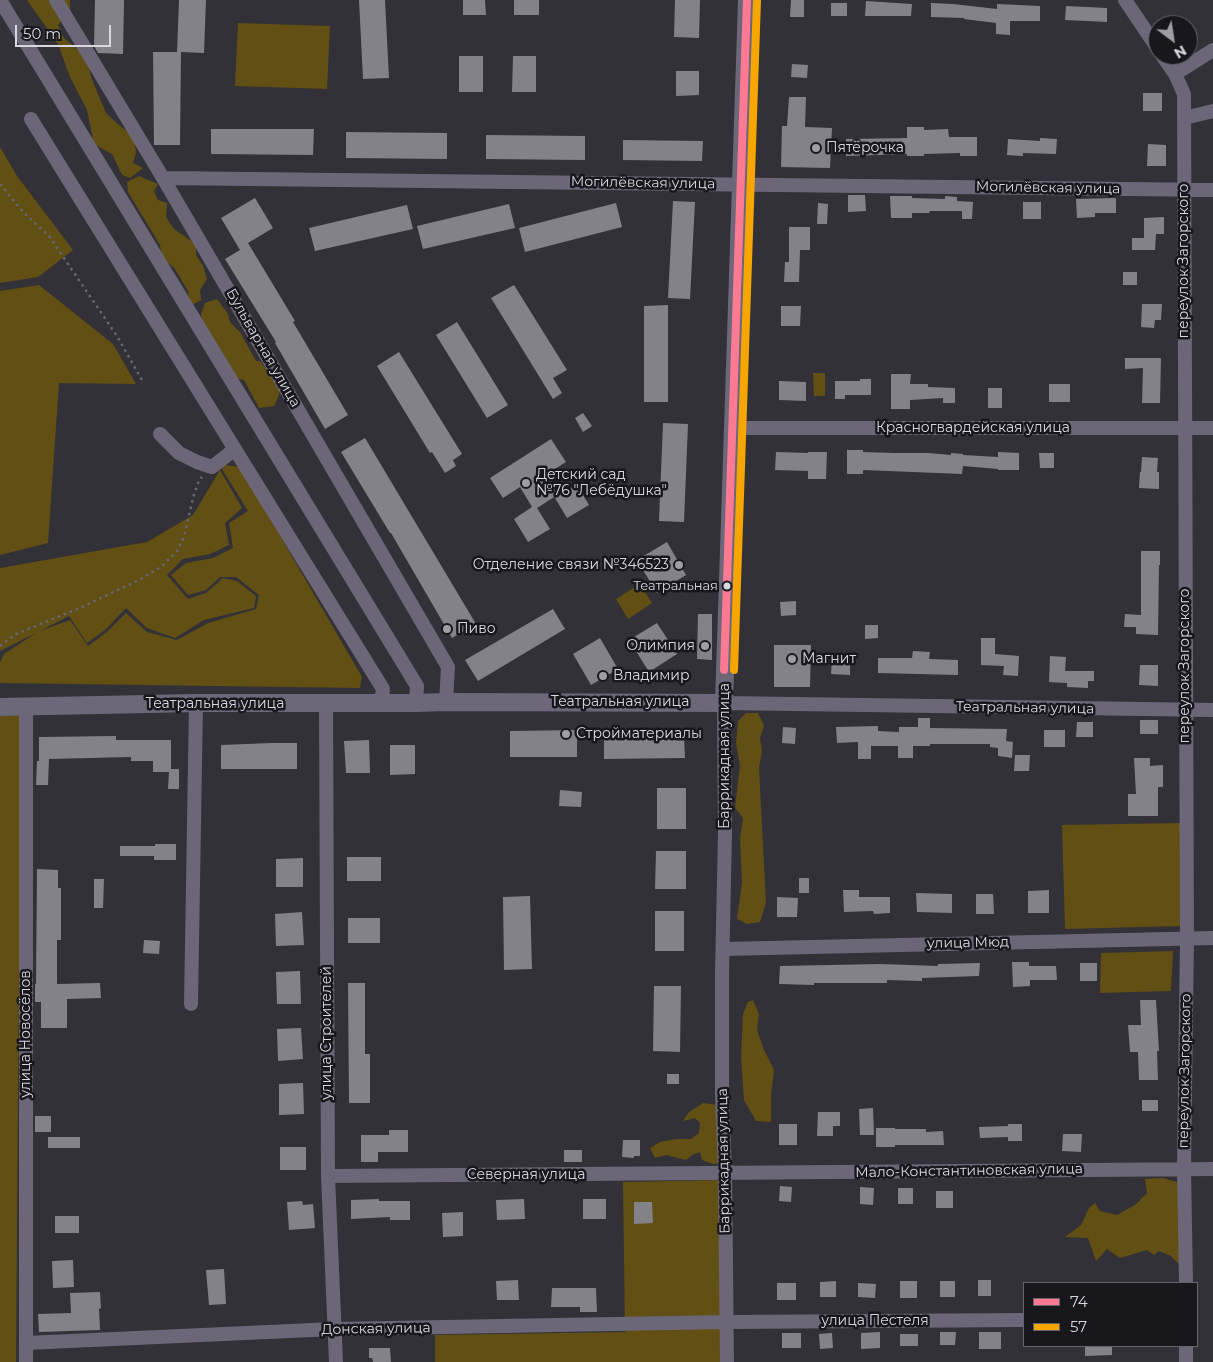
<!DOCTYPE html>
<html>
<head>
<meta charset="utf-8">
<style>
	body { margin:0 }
	#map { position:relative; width:1213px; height:1362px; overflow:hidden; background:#323137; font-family:Montserrat,sans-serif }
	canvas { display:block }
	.legend { position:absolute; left:1023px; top:1282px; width:175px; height:65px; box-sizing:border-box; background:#18171c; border:1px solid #65646a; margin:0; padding:6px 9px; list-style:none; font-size:15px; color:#d9d8e0 }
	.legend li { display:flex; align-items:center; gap:10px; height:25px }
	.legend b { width:25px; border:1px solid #65646a }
	.north { position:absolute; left:1148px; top:15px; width:50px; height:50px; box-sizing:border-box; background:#18171c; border:1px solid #65646a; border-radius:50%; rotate:149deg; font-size:14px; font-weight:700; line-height:20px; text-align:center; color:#d9d8e0 }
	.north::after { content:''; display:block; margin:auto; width:18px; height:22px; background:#9f9ea5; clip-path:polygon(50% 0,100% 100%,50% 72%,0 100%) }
	.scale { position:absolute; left:15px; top:25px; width:96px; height:22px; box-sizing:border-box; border:2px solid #d9d8e0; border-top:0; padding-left:6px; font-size:15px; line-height:18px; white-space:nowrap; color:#d9d8e0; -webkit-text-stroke:4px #18171c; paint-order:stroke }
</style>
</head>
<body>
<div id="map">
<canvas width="1213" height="1362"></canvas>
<ul class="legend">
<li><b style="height:6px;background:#fe7a93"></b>74</li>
<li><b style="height:6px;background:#f7a600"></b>57</li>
</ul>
<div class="north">N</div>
<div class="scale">50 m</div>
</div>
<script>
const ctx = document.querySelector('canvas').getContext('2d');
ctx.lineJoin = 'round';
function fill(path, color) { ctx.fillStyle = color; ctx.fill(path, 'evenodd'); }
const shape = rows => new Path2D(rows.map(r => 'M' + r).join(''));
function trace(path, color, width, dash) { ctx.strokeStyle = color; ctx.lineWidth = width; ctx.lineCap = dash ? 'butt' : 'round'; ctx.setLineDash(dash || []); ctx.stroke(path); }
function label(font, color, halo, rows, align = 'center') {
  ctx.font = font + ' Montserrat,sans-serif'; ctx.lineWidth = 5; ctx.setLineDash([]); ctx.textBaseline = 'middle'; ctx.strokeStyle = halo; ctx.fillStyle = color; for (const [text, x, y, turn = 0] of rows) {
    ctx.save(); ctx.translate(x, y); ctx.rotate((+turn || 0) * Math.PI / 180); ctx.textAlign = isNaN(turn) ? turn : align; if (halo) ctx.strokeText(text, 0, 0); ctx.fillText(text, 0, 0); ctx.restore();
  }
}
const green = shape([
	[27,0,70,0,70,12,58,25,64,38,87,57,91,77,106,113,120,126,134,136,136,153,133,163,143,168,130,178,122,175,112,154,94,144,87,110,70,77,58,44],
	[238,23,330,26,327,89,235,86],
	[0,147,17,176,73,250,38,277,0,283],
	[139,176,158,184,154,191,158,200,167,203,166,217,174,229,196,244,196,255,203,266,207,279,200,290,201,300,190,306,188,291,175,269,162,257,160,245,128,192,127,182],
	[39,285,113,344,136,384,59,383,48,543,0,555,0,291],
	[217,299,228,314,230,322,240,332,256,361,260,361,280,387,279,395,274,406,259,408,244,380,226,376,202,325,201,314,205,303],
	[813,373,825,373,825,396,814,396],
	[225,465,240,467,362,677,360,688,0,683,0,662,4,654,36,633,0,651,0,568,147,542,193,515,220,470,242,508,225,523,229,545,210,554,183,559,167,575,188,599,206,593,223,578,237,581,256,596,254,608,204,620,175,638,147,628,126,608,105,630,87,643,69,616,40,631,70,620,88,646,107,632,126,613,147,632,177,640,208,623,256,609,259,595,236,577,220,577,206,590,188,595,171,575,186,563,213,558,233,548,229,523,248,511,222,469],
	[640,584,652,603,628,619,616,599],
	[746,713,758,713,764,726,760,738,762,751,759,768,766,903,760,922,747,924,737,919,742,883,740,838,743,818,735,808,740,766,736,743,738,721],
	[21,715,16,1362,0,1362,0,716],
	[1180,823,1182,926,1065,929,1062,825],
	[1173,951,1171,991,1100,993,1101,953],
	[753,1000,759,1014,757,1030,764,1050,774,1070,771,1096,771,1122,756,1121,744,1100,741,1057,743,1014,748,1002],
	[703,1103,718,1105,721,1163,713,1164,702,1160,700,1152,692,1155,686,1160,666,1155,655,1158,650,1148,660,1142,676,1139,691,1139,699,1133,700,1123,695,1118,683,1121,689,1112],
	[1163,1178,1180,1183,1178,1202,1179,1212,1180,1265,1171,1256,1159,1251,1154,1255,1147,1250,1120,1258,1107,1249,1096,1261,1088,1238,1065,1237,1081,1225,1089,1208,1095,1203,1100,1211,1117,1215,1135,1205,1147,1193,1145,1179],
	[720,1180,721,1362,435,1362,435,1335,625,1332,623,1182]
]);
const building = shape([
	[95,0,124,0,123,54,98,53,94,46],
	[179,0,206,0,204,53,181,52,180,145,154,145,153,52,177,52],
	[359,0,385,0,389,78,363,79],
	[463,0,485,0,486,15,463,15],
	[514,0,539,0,539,15,514,15],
	[675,0,700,0,699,38,674,37],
	[791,0,804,0,804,17,790,17],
	[866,1,912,4,911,16,865,16],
	[831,3,847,3,847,16,831,16],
	[931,3,953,4,997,9,997,4,1040,6,1040,21,1010,21,1010,35,996,34,996,23,964,19,964,18,931,17],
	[1066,6,1107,8,1107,22,1065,20],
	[459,56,483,56,483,92,459,92],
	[513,56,536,56,536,92,512,92],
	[792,64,808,65,807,78,791,77],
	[676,71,699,71,699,95,676,96],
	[1143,93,1162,93,1162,111,1143,111],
	[789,97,806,97,805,127,832,128,830,168,781,167,782,126,787,126],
	[907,127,924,127,924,130,948,129,949,137,977,137,977,156,960,156,960,153,924,154,924,156,907,156,907,154,846,156,846,139,907,138],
	[211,129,314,129,313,155,211,154],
	[346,132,447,133,447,159,346,158],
	[486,135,585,136,585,160,486,159],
	[1040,138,1057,139,1056,154,1023,153,1023,156,1007,155,1008,139,1040,141],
	[623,140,703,141,702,161,623,160],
	[1148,144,1166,145,1166,166,1147,166],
	[848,195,865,195,866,211,848,212],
	[890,196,912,196,912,198,945,199,945,196,957,197,957,201,973,202,972,219,962,219,962,211,930,211,929,213,912,213,912,218,891,218],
	[255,198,273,228,248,243,295,321,293,322,348,415,325,429,275,343,276,342,225,259,240,250,221,218],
	[1116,198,1116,213,1095,213,1095,217,1077,218,1076,199],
	[673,201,695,202,690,299,668,298],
	[1023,202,1041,202,1041,219,1023,219],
	[616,203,622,227,525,252,519,228],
	[818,203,828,204,827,224,817,224],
	[509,204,515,228,423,249,417,226],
	[407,205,413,229,315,251,309,228],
	[1164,217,1164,234,1156,234,1155,250,1132,250,1132,238,1144,238,1144,218],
	[789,227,810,227,810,250,800,250,799,282,784,282,785,262,789,262],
	[1123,272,1137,272,1137,285,1123,285],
	[514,285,567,370,553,378,562,393,553,399,491,298],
	[1142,304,1162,304,1161,320,1155,320,1154,328,1141,327],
	[668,305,668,402,644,402,644,306],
	[781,306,801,306,800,326,781,326],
	[457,322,508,405,487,418,436,335],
	[399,352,462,454,453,460,456,466,445,473,432,452,430,453,377,366],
	[1125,358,1161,358,1160,403,1142,403,1143,368,1125,369],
	[891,374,911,374,910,384,928,384,928,387,955,388,955,403,943,403,943,398,910,400,910,409,891,409],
	[860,379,871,379,871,395,845,395,845,399,835,399,835,381,860,381],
	[779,381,806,382,806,401,779,400],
	[1049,384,1070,384,1070,402,1049,402],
	[988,388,1002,388,1002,408,988,408],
	[583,413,592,426,583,432,575,418],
	[663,423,688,424,684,522,659,521],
	[365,438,476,624,452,638,391,533,390,533,341,452],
	[551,439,566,462,547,474,559,494,537,508,550,529,528,542,514,519,532,507,520,487,503,498,490,478],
	[847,450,863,450,863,452,893,453,928,453,951,455,951,453,963,454,963,455,998,457,998,452,1019,453,1019,470,998,470,998,469,963,466,962,474,863,470,863,474,847,474],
	[776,452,808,453,808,452,827,452,826,479,808,479,808,471,775,470],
	[1039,453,1054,453,1054,468,1040,468],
	[1142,457,1158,458,1157,472,1159,472,1159,489,1139,488,1140,472,1141,472],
	[577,485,589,505,567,518,555,498],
	[667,542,686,575,657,593,637,560],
	[1141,551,1160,551,1160,565,1159,565,1158,635,1136,634,1136,627,1124,627,1125,614,1141,615],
	[796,601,796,615,781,616,780,602],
	[553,609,565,629,478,681,465,660],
	[698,614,712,614,712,660,697,659],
	[657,623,677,654,649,672,629,640],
	[865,625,878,625,878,638,865,639],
	[600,638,618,669,591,685,573,654],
	[981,638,995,638,995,654,1019,656,1018,676,1003,675,1004,666,981,665],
	[774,645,811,645,810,687,774,687],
	[913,651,930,652,929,659,958,660,958,675,878,673,878,658,912,658],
	[1050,656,1066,657,1065,671,1094,671,1094,681,1088,681,1088,688,1067,687,1067,683,1049,682],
	[832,657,850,657,850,675,831,674],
	[1140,665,1158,665,1158,686,1139,685],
	[918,718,930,718,930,728,1007,729,1006,741,1013,742,1012,758,998,756,998,748,990,747,990,744,930,744,930,746,913,746,913,758,898,758,898,746,871,746,871,759,858,759,858,742,837,743,836,727,878,726,878,731,899,732,899,727,918,727],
	[1140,720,1158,720,1158,734,1140,734],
	[1077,722,1093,722,1093,737,1076,737],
	[783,727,796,728,795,744,782,743],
	[577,730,577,757,510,757,510,731],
	[1044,730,1065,730,1065,747,1044,747],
	[116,736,116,740,171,740,171,769,179,769,179,789,168,789,169,772,153,772,153,761,131,761,131,757,49,759,48,785,36,785,37,761,39,761,39,737],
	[684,736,685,758,604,759,604,737],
	[369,740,370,773,346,773,344,741],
	[271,743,297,743,297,769,221,769,221,745],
	[390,745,415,745,415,774,390,775],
	[1015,755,1030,755,1029,771,1014,771],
	[1134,758,1150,758,1150,766,1163,765,1163,787,1158,787,1158,816,1128,816,1128,794,1136,794],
	[657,788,686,788,686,829,657,829],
	[560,790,582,792,581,807,559,806],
	[155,844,176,844,176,860,154,860,154,856,120,856,120,846,155,846],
	[656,851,686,851,686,889,655,889],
	[347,857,381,857,381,881,347,881],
	[303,858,303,887,276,887,276,859],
	[37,869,58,870,58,888,61,888,61,940,57,940,57,984,100,983,101,998,67,999,67,1028,41,1028,41,1002,35,1002,35,984,36,984],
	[799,878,809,878,809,893,799,893],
	[94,879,104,879,103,908,94,908],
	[843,890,859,890,859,897,890,897,890,913,874,914,873,911,844,912],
	[1049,890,1049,913,1028,913,1028,891],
	[916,893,952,894,952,913,917,912],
	[976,894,993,894,994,914,976,914],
	[530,896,532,969,504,970,503,897],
	[777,897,798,898,797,917,777,917],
	[655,911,684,911,684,951,655,951],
	[302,912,304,945,276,946,275,914],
	[348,918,380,918,380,943,348,943],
	[144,940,160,941,159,954,143,953],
	[1012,962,1029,962,1029,966,1056,966,1057,980,1030,980,1030,986,1013,987],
	[980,963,979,976,922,978,922,981,887,980,887,983,814,983,814,985,779,984,780,966,880,964,938,966,938,964],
	[1080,963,1097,963,1097,981,1080,981],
	[300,971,301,1004,277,1004,276,972],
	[348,983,365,983,365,1054,370,1054,370,1103,349,1103],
	[654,986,681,986,680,1052,653,1051],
	[1140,1000,1156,1000,1159,1051,1157,1051,1158,1080,1139,1080,1138,1052,1130,1052,1128,1025,1141,1025],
	[301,1028,303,1059,278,1061,277,1029],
	[667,1074,679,1074,679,1084,667,1084],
	[303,1083,304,1114,279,1115,279,1084],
	[1142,1100,1158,1100,1158,1111,1142,1111],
	[873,1108,874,1135,860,1135,859,1109],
	[818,1112,840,1112,840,1126,833,1126,833,1136,817,1136],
	[35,1116,51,1116,51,1132,35,1132],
	[779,1124,797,1124,797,1145,779,1145],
	[1008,1124,1022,1124,1022,1141,1008,1141,1008,1137,980,1138,979,1127,1008,1126],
	[876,1128,895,1128,895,1129,926,1129,926,1132,943,1131,944,1145,895,1145,895,1147,876,1147],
	[389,1130,408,1130,408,1152,378,1152,378,1162,361,1162,361,1135,389,1135],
	[1063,1134,1082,1134,1081,1152,1062,1151],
	[48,1137,80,1137,80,1148,48,1148],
	[623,1140,640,1140,640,1156,634,1156,634,1158,622,1157],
	[280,1147,306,1147,306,1170,280,1170],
	[564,1150,582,1150,582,1162,564,1162],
	[780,1186,792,1187,791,1202,779,1201],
	[860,1187,874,1188,873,1205,860,1204],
	[898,1188,913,1188,913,1204,898,1204],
	[936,1191,953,1191,953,1208,936,1208],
	[379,1199,379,1201,410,1201,410,1220,390,1220,390,1217,351,1219,351,1200],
	[524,1199,525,1219,497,1220,496,1200],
	[583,1199,606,1199,606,1219,583,1219],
	[302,1201,303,1205,313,1204,315,1228,289,1230,287,1202],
	[634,1202,652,1202,653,1223,634,1224],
	[463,1212,463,1236,443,1237,442,1213],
	[55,1216,79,1216,79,1233,55,1233],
	[73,1260,74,1287,53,1288,52,1261],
	[224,1269,226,1304,209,1305,206,1270],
	[518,1280,519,1300,497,1300,496,1281],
	[978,1280,991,1280,991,1296,978,1296],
	[836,1281,836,1297,820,1297,820,1282],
	[900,1281,917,1281,917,1298,900,1298],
	[940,1281,955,1281,955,1297,940,1297],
	[777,1283,796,1283,796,1300,777,1300],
	[858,1283,876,1284,875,1298,858,1297],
	[552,1288,596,1288,597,1312,580,1312,580,1307,551,1307],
	[100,1292,101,1308,99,1309,100,1330,39,1332,38,1314,71,1313,70,1293],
	[880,1332,880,1348,861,1349,861,1333],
	[940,1332,956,1332,955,1345,940,1345],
	[979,1332,1001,1332,1001,1349,979,1349],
	[782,1333,801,1333,801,1348,782,1348],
	[832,1333,833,1348,820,1349,819,1334],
	[900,1334,918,1334,918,1346,900,1346],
	[1085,1346,1112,1346,1112,1355,1085,1356],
	[369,1348,390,1348,391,1362,373,1362,372,1358,369,1358]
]);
const path = shape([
	[0,184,24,213,49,236,117,336,142,380],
	[0,646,16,634,82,607,139,580,161,567,177,551,184,537,193,498,199,480,202,477]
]);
const minor = shape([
	[0,0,417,686,416,703],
	[56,0,163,178,448,667,446,702],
	[1125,0,1158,49],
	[1162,55,1175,74,1184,94,1187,938,1184,1169,1186,1283],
	[1175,74,1213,50],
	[1184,118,1213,111],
	[31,119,383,689,381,703],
	[163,178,1213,190],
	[733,428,1213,428],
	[160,434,179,453,197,462,212,467,235,449],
	[326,703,328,1176,336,1362],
	[26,706,26,1362],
	[723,949,1213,938],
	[191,1004,196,703],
	[328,1176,1213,1169],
	[26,1343,334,1329,726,1322,1024,1320],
	[727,1362,725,1173,722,1093,722,973,725,833,724,703,1213,710],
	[1186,1362,1186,1346]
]);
const major = shape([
	[0,707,196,703,416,703,446,702,724,703,747,0]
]);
const bus1 = shape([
	[724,670,747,0]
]);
const bus2 = shape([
	[734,670,757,0]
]);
const markers = [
	[816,148,5,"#9f9ea5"],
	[526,483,5,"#9f9ea5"],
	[679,565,5,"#9f9ea5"],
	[727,586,4.5,"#d9d8e0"],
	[447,629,5,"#9f9ea5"],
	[705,646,5,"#9f9ea5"],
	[792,659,5,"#9f9ea5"],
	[603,676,5,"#9f9ea5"],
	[566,734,5,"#9f9ea5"]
];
const busNames = [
	["Театральная",718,586]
];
const poiNames = [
	["Пятёрочка",826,148],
	["Детский сад",536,475],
	["№76 \"Лебёдушка\"",536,491],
	["Отделение связи №346523",669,565,"right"],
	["Пиво",457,629],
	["Олимпия",695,646,"right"],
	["Магнит",802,659],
	["Владимир",613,676],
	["Стройматериалы",576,734]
];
const streetNames = [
	["Могилёвская улица",643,183,1],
	["Могилёвская улица",1048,188,1],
	["переулок Загорского",1184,261,-90],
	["Бульварная улица",263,348,60],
	["Красногвардейская улица",973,428],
	["переулок Загорского",1185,666,-90],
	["Театральная улица",620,702],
	["Театральная улица",215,704],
	["Театральная улица",1025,708,1],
	["Баррикадная улица",725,756,-90],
	["улица Мюд",968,943,-1],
	["улица Строителей",327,1033,-90],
	["улица Новосёлов",26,1034,-90],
	["переулок Загорского",1185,1071,-89],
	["Баррикадная улица",724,1161,-91],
	["Мало-Константиновская улица",969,1171,-1],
	["Северная улица",526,1175],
	["улица Пестеля",875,1321],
	["Донская улица",376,1329,-1]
];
fill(green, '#624f13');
fill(building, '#838288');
trace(path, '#686672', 2.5, [2.5, 4]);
trace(minor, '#6b6778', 14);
trace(major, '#6c687a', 18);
trace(bus1, '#fe7a93', 8);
trace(bus2, '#f7a600', 8);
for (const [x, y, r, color] of markers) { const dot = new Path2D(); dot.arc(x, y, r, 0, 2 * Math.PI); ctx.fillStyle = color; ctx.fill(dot); trace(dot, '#18171c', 2); }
label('13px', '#d9d8e0', '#18171c', busNames, 'right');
label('14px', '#d9d8e0', '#18171c', poiNames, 'left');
label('14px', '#d9d8e0', '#18171c', streetNames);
</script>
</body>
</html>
